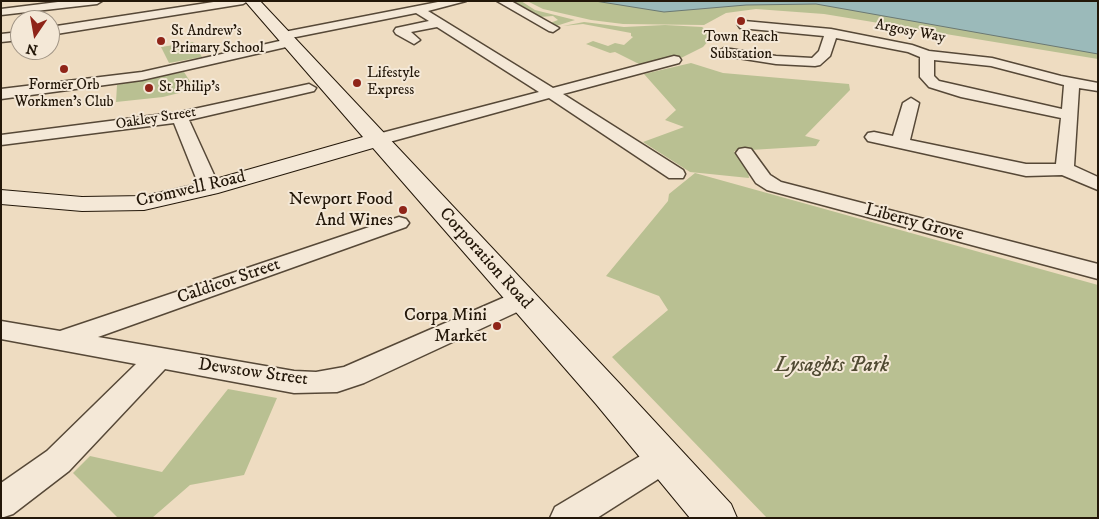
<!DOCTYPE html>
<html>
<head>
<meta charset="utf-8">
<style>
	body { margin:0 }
	#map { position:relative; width:1099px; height:519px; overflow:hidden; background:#eedcc1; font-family:"IM FELL DW Pica",serif }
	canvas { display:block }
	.frame { position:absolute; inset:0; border:2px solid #231709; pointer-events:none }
	.north { position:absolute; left:10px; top:10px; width:50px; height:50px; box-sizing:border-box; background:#f4e8d7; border:1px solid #a09485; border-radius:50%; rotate:192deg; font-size:14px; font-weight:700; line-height:20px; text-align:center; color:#231709 }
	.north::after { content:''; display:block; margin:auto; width:18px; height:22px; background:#8f2418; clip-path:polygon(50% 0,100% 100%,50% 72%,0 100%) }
</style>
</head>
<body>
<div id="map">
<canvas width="1099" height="519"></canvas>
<div class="frame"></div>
<div class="north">N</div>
</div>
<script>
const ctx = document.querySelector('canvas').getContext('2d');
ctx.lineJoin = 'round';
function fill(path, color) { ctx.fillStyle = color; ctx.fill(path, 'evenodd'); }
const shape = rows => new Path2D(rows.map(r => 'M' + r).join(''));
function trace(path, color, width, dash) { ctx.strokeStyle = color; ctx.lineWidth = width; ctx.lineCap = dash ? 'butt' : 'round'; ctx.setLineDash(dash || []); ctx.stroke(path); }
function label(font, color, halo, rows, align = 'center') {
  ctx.font = font + ' "IM FELL DW Pica",serif'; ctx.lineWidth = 4; ctx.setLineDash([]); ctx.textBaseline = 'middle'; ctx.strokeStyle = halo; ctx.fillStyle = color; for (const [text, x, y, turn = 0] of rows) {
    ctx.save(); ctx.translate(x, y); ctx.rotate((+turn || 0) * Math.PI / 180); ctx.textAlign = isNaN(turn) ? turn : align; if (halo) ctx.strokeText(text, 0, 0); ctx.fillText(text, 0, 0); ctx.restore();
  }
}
const green = shape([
	[506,1,521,1,535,10,575,20,556,26,550,23,558,20,553,16,539,17],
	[527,1,929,1,1098,34,1098,59,824,14,756,9,726,13,704,25,623,24,591,20,543,9],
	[584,22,624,27,665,25,702,27,705,29,710,39,703,47,677,60,641,65,615,52,610,53,586,44,593,41,608,46,615,43,624,45,633,37,631,36,631,33,583,24,563,26],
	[193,42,202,57,169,63,161,47],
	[691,63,723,73,849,84,850,90,805,136,820,140,816,146,734,151,748,171,749,178,690,172,643,142,684,127,665,120,676,110,644,74],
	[184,72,195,89,163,97,116,102,117,85],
	[695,173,1098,285,1098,518,767,518,612,357,668,310,659,296,606,276,668,201,669,194],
	[228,389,277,398,244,475,190,485,152,518,118,518,73,473,90,456,162,472]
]);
const water = shape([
	[595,1,1098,1,1098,54,816,4,746,5,664,12,595,1]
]);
const street = shape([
	[66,1,102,1,97,4,1,15,1,9,66,1],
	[220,1,248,1,243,4,50,35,50,27,220,1],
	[443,1,466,1,428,11,553,88,674,56,679,57,681,60,679,63,563,94,683,170,685,174,683,178,669,178,549,98,382,144,370,144,367,140,370,136,539,92,437,27,411,32,420,40,414,44,396,34,394,31,396,28,429,21,416,13,291,38,296,42,295,45,142,80,1,99,1,89,142,72,284,40,278,36,284,32,443,1],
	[497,1,511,1,559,28,553,32,549,31,497,1],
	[744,21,831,29,912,45,929,51,992,58,1061,76,1098,83,1098,91,1079,88,1074,166,1098,177,1098,190,1062,175,1026,176,868,141,865,137,868,133,874,132,893,136,903,103,911,98,919,103,910,140,1026,164,1056,164,1061,118,961,97,929,87,920,77,920,57,908,52,836,38,830,56,820,65,815,66,776,64,719,55,717,52,724,48,776,56,812,58,819,51,824,36,740,28,738,25,740,22,744,21],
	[934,60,991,66,1064,85,1062,109,939,81,934,76,934,60],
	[20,32,20,40,1,42,1,34,20,32],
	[309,84,316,88,314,91,189,120,220,188,217,192,210,194,203,192,200,188,174,123,1,145,1,135,180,112,309,84],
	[745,148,751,149,770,175,781,182,1098,264,1098,279,767,190,756,183,736,153,739,149,745,148],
	[399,217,406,219,409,223,406,227,98,337,294,371,316,372,344,367,512,294,521,292,530,294,533,300,530,306,364,383,337,392,294,393,165,369,69,471,13,514,1,518,1,483,47,451,136,364,1,339,1,321,60,331,399,217],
	[663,445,674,449,679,459,674,469,597,518,550,518,555,507,652,449,663,445]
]);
const secondary = shape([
	[245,1,260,1,620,384,731,504,737,518,690,518,596,404,373,148,218,193,144,210,82,211,1,204,1,190,82,197,144,196,205,182,363,137,245,1]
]);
const markers = [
	[741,21,5,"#8f2418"],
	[161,41,5,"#8f2418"],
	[64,69,5,"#8f2418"],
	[357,83,5,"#8f2418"],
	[149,88,5,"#8f2418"],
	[403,210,5,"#8f2418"],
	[497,326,5,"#8f2418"]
];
const farPoinames = [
	["St Andrew's",171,32],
	["Primary School",171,49],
	["Town Reach",741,38,"center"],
	["Substation",741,55,"center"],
	["Lifestyle",367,74],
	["Express",367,91],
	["Former Orb",64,86,"center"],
	["Workmen's Club",64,103,"center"],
	["St Philip's",159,88]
];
const farStreetnames = [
	["Argosy Way",910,32,11],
	["Oakley Street",156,119,-9]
];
const streetNames = [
	["Cromwell Road",191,190,-13],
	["Liberty Grove",914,223,15],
	["Corporation Road",485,259,48],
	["Caldicot Street",229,282,-19],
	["Dewstow Street",253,373,8]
];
const poiNames = [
	["Newport Food",393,200],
	["And Wines",393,221],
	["Corpa Mini",487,316],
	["Market",487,337]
];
const nearParknames = [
	["Lysaghts Park",832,367]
];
fill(green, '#b9c092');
fill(water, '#9bbaba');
trace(water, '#6b7973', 1);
trace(street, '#564837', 3);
trace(secondary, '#231709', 2);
fill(street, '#f4e8d7');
fill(secondary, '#f4e8d7');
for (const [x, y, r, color] of markers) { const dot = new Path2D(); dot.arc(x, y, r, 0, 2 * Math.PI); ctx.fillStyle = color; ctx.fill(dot); trace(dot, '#f4e8d7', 2); }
label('15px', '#231709', '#f4e8d7', farPoinames, 'left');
label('15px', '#231709', '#f4e8d7', farStreetnames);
label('18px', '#231709', '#f4e8d7', streetNames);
label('18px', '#231709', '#f4e8d7', poiNames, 'right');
label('italic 21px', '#504a32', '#f4e8d7', nearParknames);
</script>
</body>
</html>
